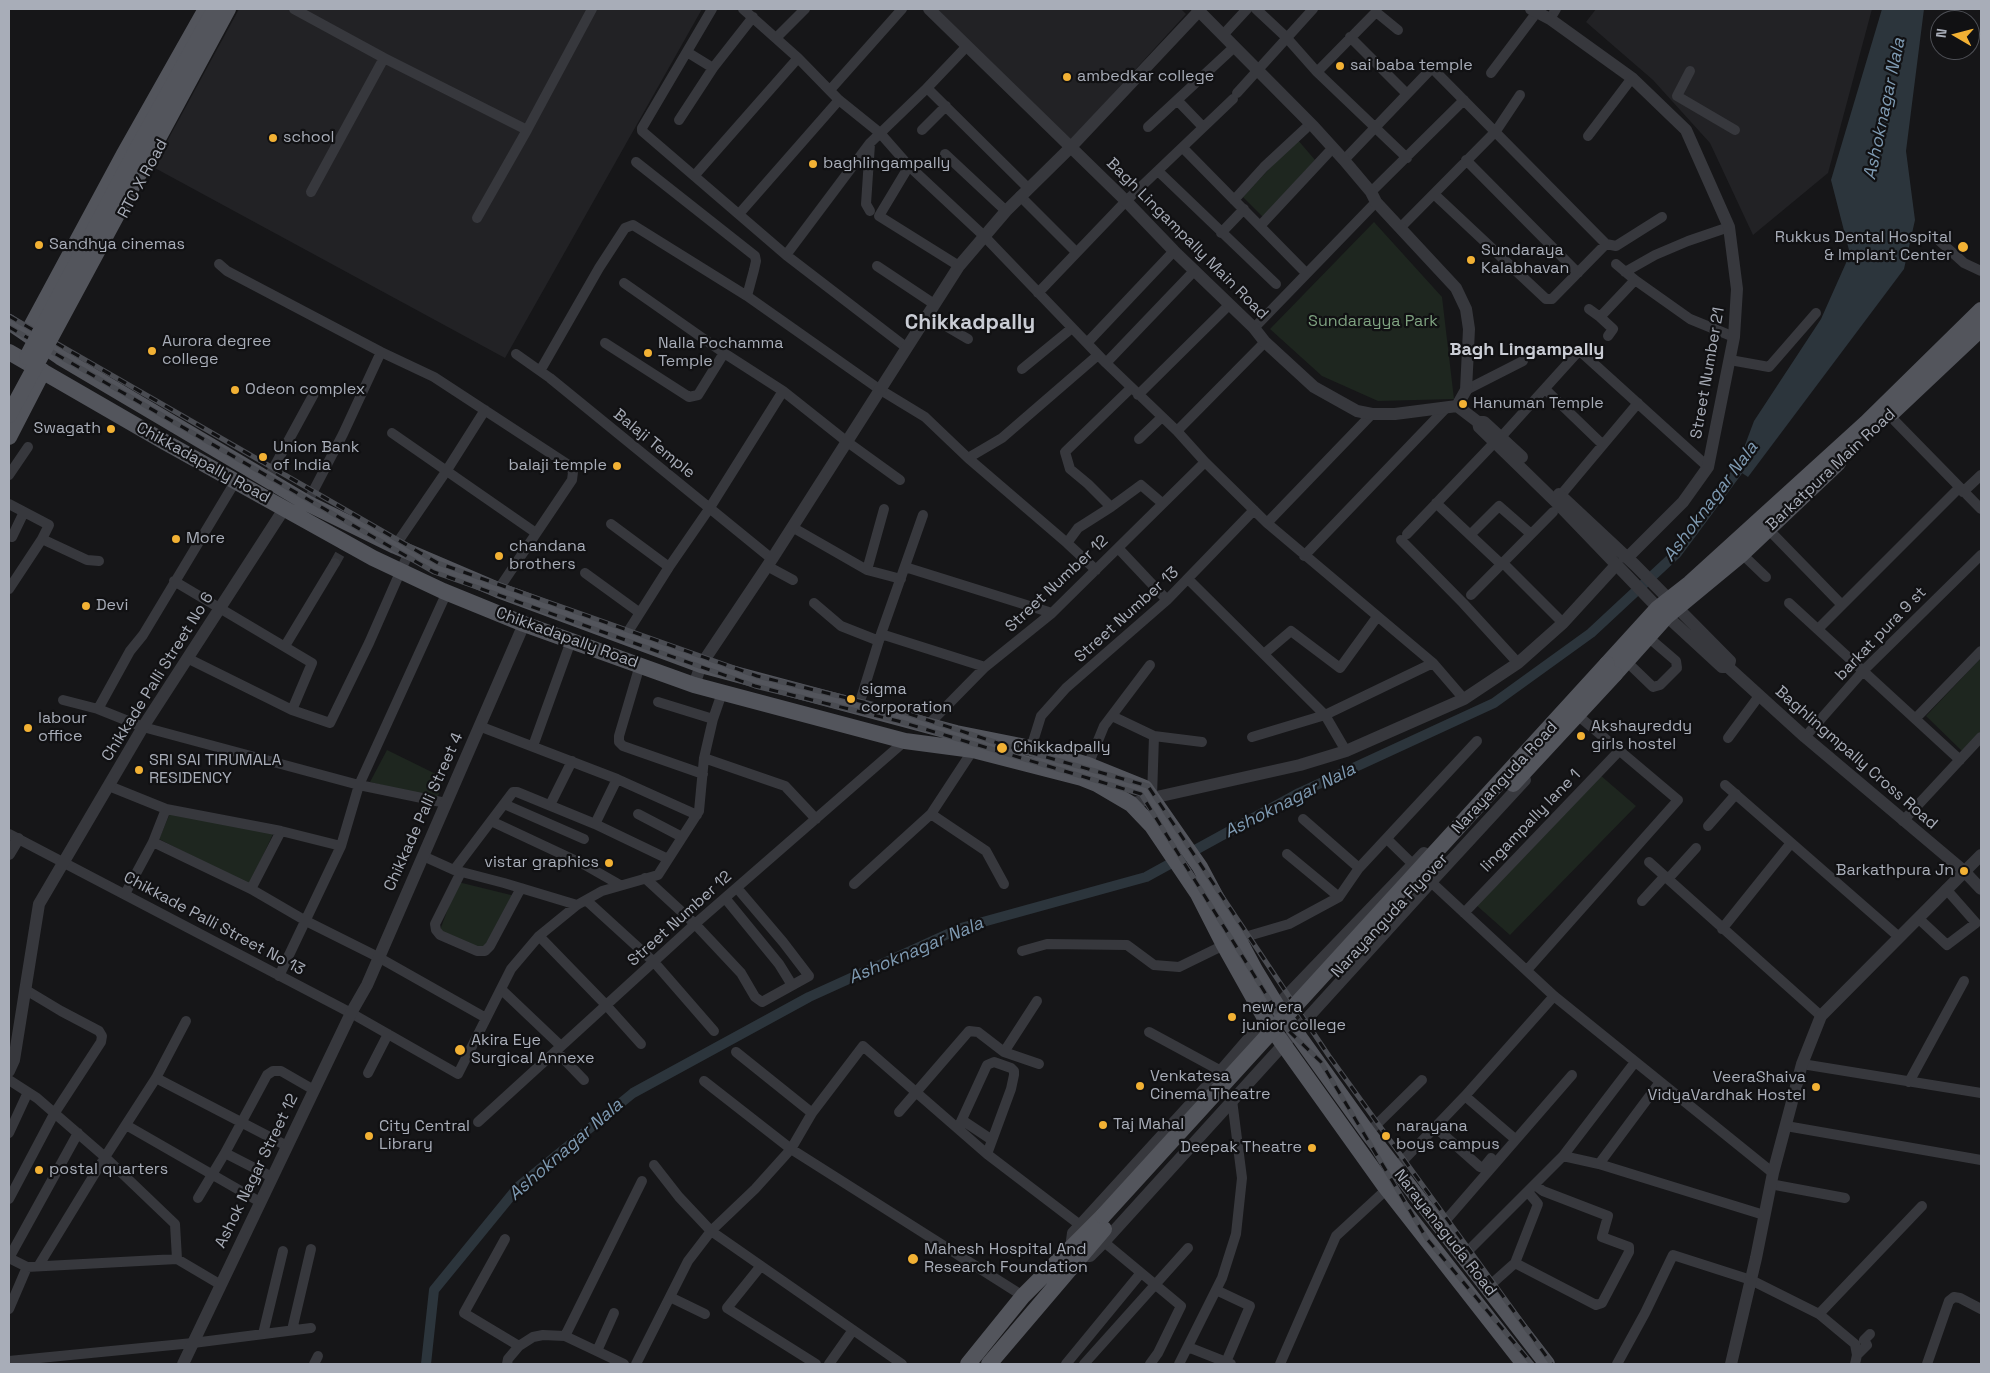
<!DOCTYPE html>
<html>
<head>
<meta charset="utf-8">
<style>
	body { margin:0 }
	#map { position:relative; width:1990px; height:1373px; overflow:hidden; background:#161618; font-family:"Space Grotesk",sans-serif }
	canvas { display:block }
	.frame { position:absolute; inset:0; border:10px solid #a8adb8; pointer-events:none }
	.north { position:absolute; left:1930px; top:10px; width:50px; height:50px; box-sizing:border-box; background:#111113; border:1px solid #4d4f55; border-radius:50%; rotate:278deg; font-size:14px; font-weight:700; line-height:20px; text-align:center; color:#a8adb8 }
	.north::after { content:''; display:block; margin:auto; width:18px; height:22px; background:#f2b134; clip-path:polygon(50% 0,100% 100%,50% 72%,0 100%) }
</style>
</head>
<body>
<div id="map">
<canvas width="1990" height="1373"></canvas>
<div class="frame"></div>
<div class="north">N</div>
</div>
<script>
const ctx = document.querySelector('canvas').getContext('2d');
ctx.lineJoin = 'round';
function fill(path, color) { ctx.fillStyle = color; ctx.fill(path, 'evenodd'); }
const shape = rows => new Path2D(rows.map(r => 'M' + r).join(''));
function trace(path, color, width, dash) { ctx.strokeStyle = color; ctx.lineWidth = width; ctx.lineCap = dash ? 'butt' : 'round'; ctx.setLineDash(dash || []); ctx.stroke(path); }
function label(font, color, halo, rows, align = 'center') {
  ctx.font = font + ' "Space Grotesk",sans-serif'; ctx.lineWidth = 4.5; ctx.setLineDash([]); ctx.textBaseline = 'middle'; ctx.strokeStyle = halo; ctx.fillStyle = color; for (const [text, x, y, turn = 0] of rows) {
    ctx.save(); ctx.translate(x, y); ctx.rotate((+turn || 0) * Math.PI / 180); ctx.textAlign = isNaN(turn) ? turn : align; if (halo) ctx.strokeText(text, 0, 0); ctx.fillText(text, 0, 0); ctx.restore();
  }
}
const built = shape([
	[239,9,702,9,505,358,153,167],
	[934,9,1181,9,1186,14,1071,140],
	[1596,9,1872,9,1828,173,1753,235,1710,143,1653,80,1586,22]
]);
const green = shape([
	[1297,139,1315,160,1263,217,1243,197],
	[1374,222,1442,297,1454,399,1378,401,1322,376,1270,329],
	[1981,658,1981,731,1962,751,1926,716],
	[387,750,444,778,437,799,370,782],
	[1600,775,1636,806,1510,935,1475,904],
	[171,811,274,832,249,885,159,839],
	[458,882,515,896,480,954,440,930]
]);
const water = shape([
	[1882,9,1924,9,1906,151,1915,220,1904,269,1748,477,1736,469,1754,421,1821,319,1850,254,1831,180]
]);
const canal = shape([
	[426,1364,434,1290,519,1186,633,1093,809,997,961,928,1146,877,1299,793,1494,703,1591,633,1677,553,1745,461]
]);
const minorTunnel = shape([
	[335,563,346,543]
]);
const minor = shape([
	[294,9,384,58,527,130],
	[712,9,642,128,642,131,786,255,907,348],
	[743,9,798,58,839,100,880,133,909,166,984,236,1106,363,1177,431,1205,462,1267,523,1433,663,1464,699],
	[1256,9,1286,37,1317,72,1407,158],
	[1550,19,1556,9],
	[1223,35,1247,9],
	[1350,37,1407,94],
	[776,38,805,9],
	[713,68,753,17],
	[1690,71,1677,96,1735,130],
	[1317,72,1376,12,1398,30],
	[1491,73,1537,12],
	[927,88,967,46],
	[830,90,902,9],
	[1237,93,1313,9],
	[1177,100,1203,127],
	[679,120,713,68,687,52],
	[1148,127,1231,50],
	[922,130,946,106],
	[1588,136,1632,78],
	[870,144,866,204,870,211],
	[1183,148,1306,273],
	[945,154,1006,211],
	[1344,160,1432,68,1606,244,1616,246,1662,217],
	[1466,160,1578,273],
	[636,162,755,256,756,261,754,270,747,296],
	[909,166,879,216,959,266],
	[1158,171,1276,284],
	[695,175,798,58],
	[311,192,384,58],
	[1371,192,1464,100],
	[1434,194,1546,299,1552,299,1606,244],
	[1020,196,1076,252],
	[1234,200,1264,167,1306,128],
	[739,214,839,100],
	[477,218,527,130,592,9],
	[1260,226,1329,152],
	[1400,228,1496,131,1520,95],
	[1221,233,1244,209],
	[1933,235,1964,263,1981,271],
	[786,255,870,143,927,88,1028,188],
	[219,264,227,271,381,352,434,377,570,466,573,472,572,480,498,590],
	[1616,264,1635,280,1690,319,1734,337],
	[877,266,934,304],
	[1625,272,1655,255,1688,241,1729,227],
	[624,283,724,353,783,391,846,441,900,480],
	[1038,293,1126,201,1233,99],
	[1589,309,1600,317,1635,280],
	[927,315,968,339],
	[1600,317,1613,329,1608,336],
	[1254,328,1376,202],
	[605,343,689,397,698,395,724,353],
	[1087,343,1174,251],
	[516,354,550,378,772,559],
	[1730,360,1769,367,1816,313],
	[1106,363,1195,270],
	[1022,369,1072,328],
	[540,371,599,268,625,228,633,225,747,296,879,389,925,417,968,458,1067,543,1096,570],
	[1545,389,1602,444],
	[1466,390,1523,361],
	[1138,395,1229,305],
	[1889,415,1981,509],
	[1177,431,1265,342],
	[392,433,536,533],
	[1501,437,1577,353,1581,352,1708,467],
	[1139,439,1162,417],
	[968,458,1002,438,1098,355],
	[9,475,28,447],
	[267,480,316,390],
	[1963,492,1981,475],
	[1560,496,1638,403],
	[307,503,343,434,381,352],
	[1436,503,1501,564],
	[9,504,49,525,42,539,87,560,99,561],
	[1111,507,1088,484,1070,469,1065,452,1131,388],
	[1267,523,1372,414],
	[611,524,669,567],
	[792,527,867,570,901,579],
	[1768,529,1841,604],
	[1407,534,1494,443],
	[1470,535,1499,506,1531,534],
	[12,537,24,512],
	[1401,540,1463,603,1518,663],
	[1067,543,1078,528,1111,507,1141,485,1162,503],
	[395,546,447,470,485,410],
	[1118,548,1167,600],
	[1742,554,1766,577],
	[1304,556,1447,407],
	[767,566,793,580],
	[905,567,1052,613],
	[1507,567,1563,623],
	[867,570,884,509],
	[585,573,640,613],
	[1189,580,1325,715,1346,751],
	[174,581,312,663,292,710],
	[9,589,42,539],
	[1471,595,1553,512],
	[814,603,841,626,879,641],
	[1789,603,1960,760],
	[1818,629,1959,488],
	[881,634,985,667],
	[624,638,669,567,709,509,783,391],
	[285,646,335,563],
	[1265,653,1291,631,1340,668,1377,617],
	[189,659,292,710,330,723,369,643,409,552],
	[1626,661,1653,687,1660,685,1677,668,1676,661,1648,637],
	[640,665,619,736,619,742,623,746,703,774],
	[63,700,98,709,143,727,359,785,446,803],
	[658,702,713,719],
	[858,708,881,634,923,515],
	[98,709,130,651,143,635,235,482],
	[1112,716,1154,736,1202,742],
	[1916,718,1981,651],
	[479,726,617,779,595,824],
	[927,726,985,667,1052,613,1205,462],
	[1252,737,1325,715,1433,663],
	[1805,737,1864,670,1981,555],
	[1728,738,1759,696],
	[533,746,571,641],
	[1031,748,1041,716,1066,688,1167,600,1254,510],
	[704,758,785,786,816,819],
	[1088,765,1104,726,1150,665],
	[617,779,697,815],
	[1725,785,1899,937],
	[109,786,166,809,281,831,341,846],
	[1152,797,1154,736],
	[504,804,584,839],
	[550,805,572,761],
	[638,814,682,837],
	[931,814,986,851,1004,884],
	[1303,819,1359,868],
	[491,821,585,865,620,885],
	[1903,821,1981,737],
	[1708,826,1736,794],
	[9,834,351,1013,458,1074,511,969,539,936,577,905,602,891,658,875,699,811,704,758,713,719,722,693],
	[1387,839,1431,882,1554,996,1773,1173],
	[153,842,251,889,306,921,378,957,486,1018],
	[1287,854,1339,897],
	[423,856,454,870,504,883,577,905],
	[1649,862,1821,1016],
	[454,870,513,792,517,792,595,824,668,859],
	[461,872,435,924,436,930,440,935,477,951,485,951,490,946,521,888],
	[645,878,695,924,741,973,755,997,762,1002,809,976,783,942,737,888],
	[1668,879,1696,848],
	[854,884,931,814,973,750],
	[251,889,281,831],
	[125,894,153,842,166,809],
	[725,898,779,964,792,985],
	[586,900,654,962,714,1031],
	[1642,901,1665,876],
	[1464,913,1619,751],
	[1918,918,1947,945,1976,923,1946,889],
	[1722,929,1791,843],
	[539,936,606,1005,641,1044],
	[1238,939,1289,924,1339,897,1359,868,1477,741],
	[1022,951,1047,944,1127,945,1154,965,1179,967,1224,945],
	[1527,970,1678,800,1582,719],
	[279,976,341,846,359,785,447,592],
	[501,989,561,1046],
	[1149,1032,1221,1071],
	[556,1051,584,1080],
	[736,1052,812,1113],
	[1004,1052,1037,1001],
	[1802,1064,1981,1093],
	[368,1073,388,1034],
	[156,1078,287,1146],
	[9,1080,37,1098,105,1157,175,1224,177,1259],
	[704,1081,791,1149,1023,1296],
	[1909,1082,1964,981],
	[1465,1096,1515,1139],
	[899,1112,969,1031,978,1032,1004,1052,1039,1064],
	[962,1120,992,1140],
	[478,1122,695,924,905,741],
	[126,1125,260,1202],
	[1786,1126,1981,1160],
	[1435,1127,1480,1167,1483,1168,1491,1158],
	[958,1128,987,1065,994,1062,1011,1068,1014,1071,1014,1075,1011,1089,987,1154],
	[9,1133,28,1092],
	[1368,1133,1422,1080],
	[1563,1156,1599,1164,1764,1215],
	[1599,1164,1660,1082],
	[654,1165,679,1197,711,1231,902,1364],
	[272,1177,225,1153,267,1075,273,1071,281,1071,314,1090],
	[1770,1184,1845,1198],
	[198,1198,225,1153],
	[9,1199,54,1114,101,1042,102,1036,99,1031,61,1011,26,990],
	[1440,1227,1572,1075],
	[505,1239,464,1313,519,1346],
	[1104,1242,1181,1306,1158,1353,1150,1364],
	[1463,1256,1563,1156,1635,1062],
	[9,1258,27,1267,177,1259,221,1285],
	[9,1258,78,1133],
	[1515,1263,1538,1204,1528,1192],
	[39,1265,105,1157,156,1078,186,1021],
	[760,1267,727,1308,816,1364],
	[1487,1288,1515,1263,1596,1305,1602,1303,1629,1252,1629,1247,1602,1237,1608,1216,1543,1191,1535,1185],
	[1216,1290,1250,1306,1226,1362],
	[670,1297,705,1314],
	[9,1309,27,1267],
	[1819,1314,1922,1206],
	[292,1330,311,1249],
	[263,1334,283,1251],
	[565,1336,642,1181],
	[1188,1347,1231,1364],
	[597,1351,614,1313],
	[1857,1355,1867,1345,1864,1340,1870,1334],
	[9,1361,193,1343,311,1328],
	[314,1364,318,1356],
	[507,1364,508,1359,519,1346,533,1337,543,1335,565,1336,624,1364],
	[636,1364,688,1261,711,1231,755,1189,791,1149,812,1113,863,1046,987,1154,1080,1225],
	[829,1364,853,1330],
	[1066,1364,1140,1274],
	[1084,1364,1188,1248],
	[1179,1364,1222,1278,1236,1234,1242,1178,1232,1100],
	[1280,1364,1336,1236,1387,1189,1395,1169,1465,1096,1554,996],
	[1617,1364,1645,1313,1673,1255,1751,1280,1819,1314,1855,1344,1857,1355,1855,1364],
	[1927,1364,1949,1301,1954,1297,1960,1298,1981,1309]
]);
const tertiary = shape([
	[929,9,1126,201,1174,251,1254,328,1265,342,1314,387,1357,411,1372,414,1395,414,1457,406],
	[1197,9,1314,127,1344,160,1371,192,1376,202,1456,288,1466,309,1469,329,1466,390,1457,406],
	[1531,9,1550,19,1632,78,1686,130,1729,227,1737,289,1734,337,1708,467,1683,502,1627,558],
	[1457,406,1478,422,1484,422,1522,457],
	[1478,422,1479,427,1559,505,1658,608,1722,667,1728,667,1805,737,1964,871,1981,889],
	[1559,494,1635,565,1730,661,1728,667],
	[694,685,701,665,772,559,959,266,1006,211,1071,147,1199,11],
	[1131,804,1152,798,1300,765,1346,751,1464,699,1518,663,1563,623,1617,564],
	[9,854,18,839],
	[9,1071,14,1060,39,904,143,727,284,509],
	[1071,1248,1073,1233,1221,1071,1277,1006,1424,853],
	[1087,1256,1090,1256,1104,1242,1431,882,1525,780],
	[183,1364,351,1013,367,985,524,624],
	[1731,1364,1756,1258,1773,1173,1802,1064,1821,1016,1981,855]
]);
const primary = shape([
	[9,322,60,357,307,503,395,546,498,590,701,665,956,733,1031,748,1088,765,1145,788,1200,867,1255,970,1277,1006,1368,1133,1547,1364],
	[27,334,124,154,206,9],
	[9,352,163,441,373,558,443,591,524,624,694,685,905,741,973,750,1082,778,1097,784,1131,804,1152,826,1198,894,1224,945,1266,1020,1384,1185,1524,1364],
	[1893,412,1981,329],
	[9,437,43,371],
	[1607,664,1658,608,1690,583,1866,423,1981,310],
	[1615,674,1667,616,1742,554,1838,463],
	[968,1364,1023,1296,1103,1216],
	[989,1364,1104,1229]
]);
const rail = shape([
	[9,316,438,563,757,676,900,711,1004,745,1148,786,1329,1056,1552,1364],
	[9,327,434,572,755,686,898,721,1141,794,1289,1031,1321,1062,1427,1239,1532,1364]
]);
const primaryBridge = shape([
	[27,357,137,149,215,9],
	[9,415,228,9],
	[1513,784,1615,674],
	[1103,1216,1607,664]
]);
const markers = [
	[1340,66,5,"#f2b134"],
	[1067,77,5,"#f2b134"],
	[273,138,5,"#f2b134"],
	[813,164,5,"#f2b134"],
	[39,245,5,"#f2b134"],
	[1963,247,6,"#f2b134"],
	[1471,260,5,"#f2b134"],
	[152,351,5,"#f2b134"],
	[648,353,5,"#f2b134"],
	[235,390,5,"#f2b134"],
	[1463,404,5,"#f2b134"],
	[111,429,5,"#f2b134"],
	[263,457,5,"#f2b134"],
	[617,466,5,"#f2b134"],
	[176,539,5,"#f2b134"],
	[499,556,5,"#f2b134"],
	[86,606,5,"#f2b134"],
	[851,699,5,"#f2b134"],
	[28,728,5,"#f2b134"],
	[1581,736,5,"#f2b134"],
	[1002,748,6,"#f2b134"],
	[139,770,5,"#f2b134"],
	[609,863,5,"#f2b134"],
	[1964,871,5,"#f2b134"],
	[1232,1017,5,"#f2b134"],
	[460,1050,6,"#f2b134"],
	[1140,1086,5,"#f2b134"],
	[1816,1087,5,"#f2b134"],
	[1103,1125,5,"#f2b134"],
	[369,1136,5,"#f2b134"],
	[1386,1136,5,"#f2b134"],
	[1312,1148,5,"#f2b134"],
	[39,1170,5,"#f2b134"],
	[913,1259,6,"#f2b134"]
];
const poiNames = [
	["sai baba temple",1350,66],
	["ambedkar college",1077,77],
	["school",283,138],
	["baghlingampally",823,164],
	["Rukkus Dental Hospital",1952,238,"right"],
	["& Implant Center",1952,256,"right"],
	["Sandhya cinemas",49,245],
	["Sundaraya",1481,251],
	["Kalabhavan",1481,269],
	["Aurora degree",162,342],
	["college",162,360],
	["Nalla Pochamma",658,344],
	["Temple",658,362],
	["Odeon complex",245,390],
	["Hanuman Temple",1473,404],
	["Swagath",101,429,"right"],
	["Union Bank",273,448],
	["of India",273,466],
	["balaji temple",607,466,"right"],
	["More",186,539],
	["chandana",509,547],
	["brothers",509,565],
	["Devi",96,606],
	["sigma",861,690],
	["corporation",861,708],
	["labour",38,719],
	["office",38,737],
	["Akshayreddy",1591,727],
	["girls hostel",1591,745],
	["Chikkadpally",1013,748],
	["SRI SAI TIRUMALA",149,761],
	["RESIDENCY",149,779],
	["vistar graphics",599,863,"right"],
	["Barkathpura Jn",1954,871,"right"],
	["new era",1242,1008],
	["junior college",1242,1026],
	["Akira Eye",471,1041],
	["Surgical Annexe",471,1059],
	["Venkatesa",1150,1077],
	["Cinema Theatre",1150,1095],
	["VeeraShaiva",1806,1078,"right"],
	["VidyaVardhak Hostel",1806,1096,"right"],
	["Taj Mahal",1113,1125],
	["City Central",379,1127],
	["Library",379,1145],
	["narayana",1396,1127],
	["boys campus",1396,1145],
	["Deepak Theatre",1302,1148,"right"],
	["postal quarters",49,1170],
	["Mahesh Hospital And",924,1250],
	["Research Foundation",924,1268]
];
const streetNames = [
	["RTC X Road",143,179,-62],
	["Bagh Lingampally Main Road",1187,239,45],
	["Street Number 21",1708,373,-80],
	["Balaji Temple",654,444,39],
	["Chikkadapally Road",203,463,29],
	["Barkatpura Main Road",1831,470,-43],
	["Street Number 12",1057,584,-43],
	["Street Number 13",1127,615,-42],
	["barkat pura 9 st",1881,634,-46],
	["Chikkadapally Road",567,638,20],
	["Chikkade Palli Street No 6",158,677,-58],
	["Baghlingmpally Cross Road",1856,758,41],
	["Narayanguda Road",1505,778,-47],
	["Chikkade Palli Street 4",424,812,-66],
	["lingampally lane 1",1531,821,-46],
	["Narayanguda Flyover",1390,916,-47],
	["Street Number 12",680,919,-42],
	["Chikkade Palli Street No 13",214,924,28],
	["Ashok Nagar Street 12",257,1171,-64],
	["Narayanaguda Road",1445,1233,52]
];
const parkNames = [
	["Sundarayya Park",1373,322]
];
const waterNames = [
	["Ashoknagar Nala",1885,109,-78],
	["Ashoknagar Nala",1711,502,-53],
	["Ashoknagar Nala",1290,801,-27],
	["Ashoknagar Nala",916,951,-23],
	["Ashoknagar Nala",566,1150,-41]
];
const neighbourhoodNames = [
	["Bagh Lingampally",1527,350]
];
const districtNames = [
	["Chikkadpally",970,323]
];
fill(built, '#222225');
fill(green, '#1e261f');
fill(water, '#2c353c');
trace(canal, '#2c353c', 10);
trace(minorTunnel, '#333438', 10, [10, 5]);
trace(minor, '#37383d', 10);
trace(tertiary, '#37383d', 12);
trace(primary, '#53555c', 16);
trace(rail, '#4a4c52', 5);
trace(rail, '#111113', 3, [9]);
trace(primaryBridge, '#53555c', 16);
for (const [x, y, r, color] of markers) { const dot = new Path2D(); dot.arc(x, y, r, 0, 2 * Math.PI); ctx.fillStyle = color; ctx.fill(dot); trace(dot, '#111113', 2); }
label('16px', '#a8adb8', '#111113', poiNames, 'left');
label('16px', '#a8adb8', '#111113', streetNames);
label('16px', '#7fa381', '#111113', parkNames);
label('italic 18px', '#7f9bb3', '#111113', waterNames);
label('bold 18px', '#c9ccd4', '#111113', neighbourhoodNames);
label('bold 21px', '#c9ccd4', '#111113', districtNames);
</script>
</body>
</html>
